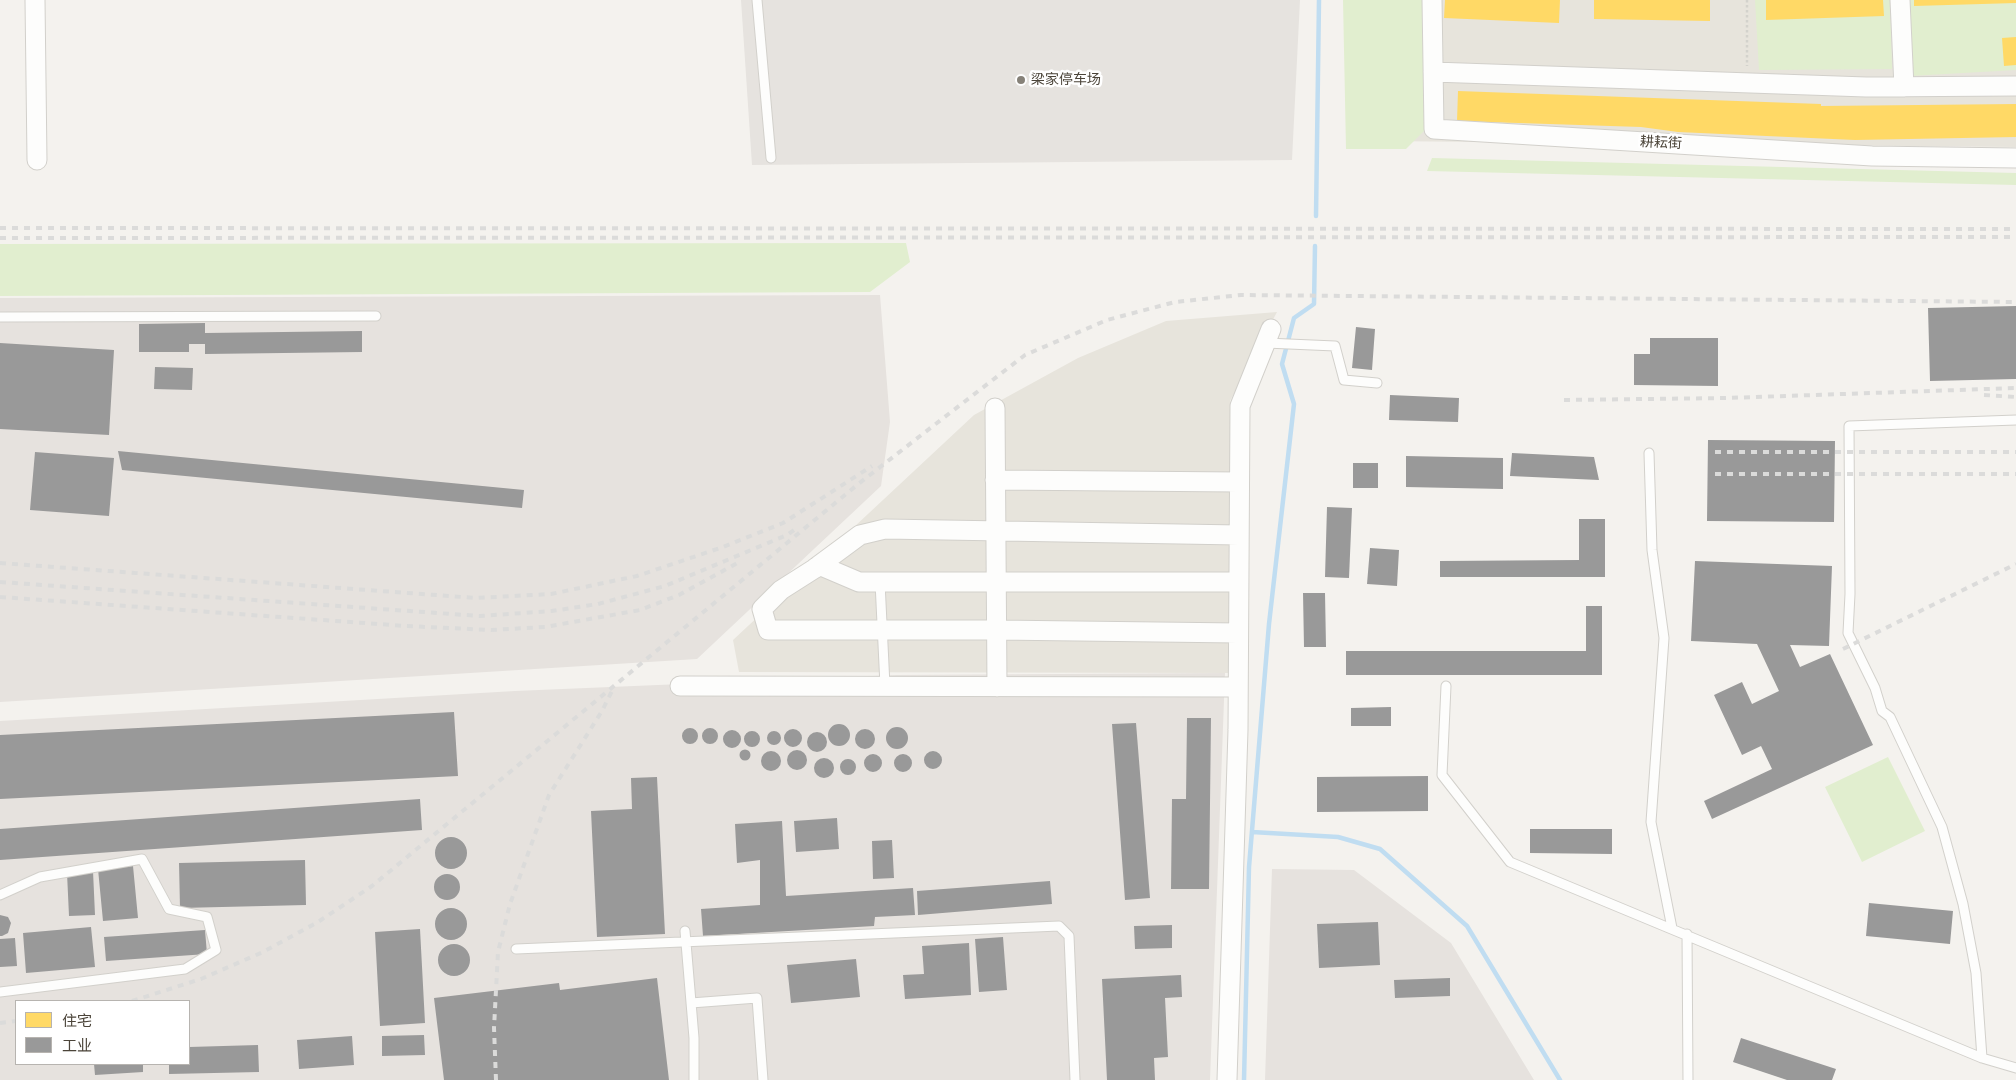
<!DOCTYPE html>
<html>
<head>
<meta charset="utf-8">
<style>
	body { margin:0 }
	#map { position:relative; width:2016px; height:1080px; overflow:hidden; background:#f4f2ee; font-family:"Open Sans","Noto Sans SC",sans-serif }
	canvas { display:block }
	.legend { position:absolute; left:15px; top:1000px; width:175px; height:65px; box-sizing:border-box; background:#fff; border:1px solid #b7b4b0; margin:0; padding:6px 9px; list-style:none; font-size:15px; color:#4b4439 }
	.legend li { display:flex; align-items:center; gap:10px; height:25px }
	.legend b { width:25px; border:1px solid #b7b4b0 }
</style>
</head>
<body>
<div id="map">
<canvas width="2016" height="1080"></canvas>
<ul class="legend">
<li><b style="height:14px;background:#ffd966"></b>住宅</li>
<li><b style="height:14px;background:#999"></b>工业</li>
</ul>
</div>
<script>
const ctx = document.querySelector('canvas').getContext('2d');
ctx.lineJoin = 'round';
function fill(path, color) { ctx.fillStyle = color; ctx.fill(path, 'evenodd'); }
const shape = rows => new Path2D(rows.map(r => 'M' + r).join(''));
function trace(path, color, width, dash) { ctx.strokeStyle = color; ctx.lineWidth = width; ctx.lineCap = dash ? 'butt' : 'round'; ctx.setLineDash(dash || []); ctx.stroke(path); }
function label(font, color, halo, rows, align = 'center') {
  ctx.font = font + ' "Open Sans","Noto Sans SC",sans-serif'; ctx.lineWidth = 5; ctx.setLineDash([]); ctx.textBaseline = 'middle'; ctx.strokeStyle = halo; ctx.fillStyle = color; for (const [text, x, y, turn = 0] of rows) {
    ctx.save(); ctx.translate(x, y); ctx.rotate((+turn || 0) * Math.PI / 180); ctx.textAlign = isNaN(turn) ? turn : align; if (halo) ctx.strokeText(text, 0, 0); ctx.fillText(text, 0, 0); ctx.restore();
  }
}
const residential = shape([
	[1384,0,2016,0,2016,147,1378,141],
	[1277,312,1230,401,1233,673,739,672,733,640,974,415,1078,358,1166,321]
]);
const industrial = shape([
	[880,295,890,422,881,486,697,659,0,702,0,298],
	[1225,673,1210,1080,0,1080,0,721,515,691,896,675],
	[16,1001,189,1001,189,1064,16,1064],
	[1272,869,1354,870,1451,943,1534,1080,1265,1080]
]);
const green = shape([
	[1343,0,1423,0,1425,130,1406,149,1346,149],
	[1755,0,1890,0,1892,69,1759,70],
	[1908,0,2016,0,2016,70,1910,76],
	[1432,158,2016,173,2016,185,1427,171],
	[906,243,910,262,870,292,0,296,0,244],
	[1888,757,1925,831,1862,862,1825,787]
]);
const parking = shape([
	[741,0,1300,0,1292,160,752,165]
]);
const homes = shape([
	[1445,0,1560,0,1559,23,1444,18],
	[1594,0,1710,0,1710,21,1594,19],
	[1766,0,1883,0,1884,16,1766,20],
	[1914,0,2016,0,2016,3,1914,6],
	[2016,37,2016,65,2004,66,2002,38],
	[1458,91,1821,104,1821,106,2016,104,2016,137,1855,140,1678,132,1641,127,1457,121]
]);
const industry = shape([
	[2016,306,2016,379,1930,381,1928,308],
	[205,323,205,333,362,331,362,352,205,354,205,344,189,344,189,352,139,352,139,324],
	[1356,327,1375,329,1372,370,1352,368],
	[1650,338,1718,338,1718,386,1634,385,1634,354,1650,354],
	[0,343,114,350,109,435,0,429],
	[155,367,193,368,192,390,154,389],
	[1390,395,1459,398,1458,422,1389,420],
	[1708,440,1835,441,1834,522,1707,521],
	[118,451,524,490,522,508,122,470],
	[35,452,114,458,109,516,30,510],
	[1512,453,1594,457,1599,480,1510,476],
	[1406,456,1503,458,1503,489,1406,487],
	[1353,463,1378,463,1378,488,1353,488],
	[1327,507,1352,508,1349,578,1325,577],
	[1579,519,1605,519,1605,577,1440,577,1440,561,1579,560],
	[1370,548,1399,550,1397,586,1367,584],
	[1695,561,1832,566,1829,646,1790,645,1800,667,1830,654,1873,745,1712,819,1704,801,1772,769,1761,746,1742,755,1714,695,1742,682,1752,704,1779,691,1757,644,1691,641],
	[1303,593,1325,593,1326,647,1304,647],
	[1586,606,1602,606,1602,675,1346,675,1346,651,1586,651],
	[1391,707,1391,726,1351,726,1351,708],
	[454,712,458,776,0,799,0,735],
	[1187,718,1211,718,1209,889,1171,889,1172,799,1186,799],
	[1136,723,1150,898,1125,900,1112,724],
	'828 735a11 11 0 1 1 22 0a11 11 0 1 1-22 0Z',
	'886 738a11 11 0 1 1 22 0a11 11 0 1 1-22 0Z',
	'702 736a8 8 0 1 1 16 0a8 8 0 1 1-16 0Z',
	'682 736a8 8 0 1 1 16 0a8 8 0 1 1-16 0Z',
	'855 739a10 10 0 1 1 20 0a10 10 0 1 1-20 0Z',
	'784 738a9 9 0 1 1 18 0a9 9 0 1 1-18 0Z',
	'723 739a9 9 0 1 1 18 0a9 9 0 1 1-18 0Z',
	'767 738a7 7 0 1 1 14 0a7 7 0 1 1-14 0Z',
	'744 739a8 8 0 1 1 16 0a8 8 0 1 1-16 0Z',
	'807 742a10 10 0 1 1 20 0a10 10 0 1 1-20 0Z',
	'739.5 755a5.5 5.5 0 1 1 11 0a5.5 5.5 0 1 1-11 0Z',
	'787 760a10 10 0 1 1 20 0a10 10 0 1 1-20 0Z',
	'924 760a9 9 0 1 1 18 0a9 9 0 1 1-18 0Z',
	'761 761a10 10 0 1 1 20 0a10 10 0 1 1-20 0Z',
	'864 763a9 9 0 1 1 18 0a9 9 0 1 1-18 0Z',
	'894 763a9 9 0 1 1 18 0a9 9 0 1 1-18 0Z',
	'814 768a10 10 0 1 1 20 0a10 10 0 1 1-20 0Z',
	'840 767a8 8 0 1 1 16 0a8 8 0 1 1-16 0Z',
	[1428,776,1428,811,1317,812,1317,777],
	[657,777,665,934,597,937,591,811,632,809,631,778],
	[420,799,422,830,0,860,0,829],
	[837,818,839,849,796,852,794,821],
	[782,821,786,896,913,888,915,915,875,917,874,926,703,936,701,909,760,905,760,860,737,863,735,824],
	[1530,829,1612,829,1612,854,1530,853],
	'435 853a16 16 0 1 1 32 0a16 16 0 1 1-32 0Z',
	[892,840,894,878,873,879,872,841],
	[305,860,306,905,180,908,179,863],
	[133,866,138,918,103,921,98,869],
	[93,871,95,915,69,916,67,873],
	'434 887a13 13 0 1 1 26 0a13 13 0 1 1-26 0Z',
	[1050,881,1052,904,918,915,917,891],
	[1869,903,1953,911,1950,944,1866,936],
	'435 924a16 16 0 1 1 32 0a16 16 0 1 1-32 0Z',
	[0,915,8,917,11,923,8,933,2,936,0,936],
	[1378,922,1380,965,1319,968,1317,924],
	[1172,925,1172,948,1135,949,1134,926],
	[91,927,95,967,26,973,23,933],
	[420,929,425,1023,380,1026,375,932],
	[205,930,207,954,106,961,104,937],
	[1003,937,1007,990,979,992,975,939],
	[15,938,17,966,0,967,0,939],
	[969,943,971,995,905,999,903,975,924,974,922,946],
	'438 960a16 16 0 1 1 32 0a16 16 0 1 1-32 0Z',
	[856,959,860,997,791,1003,787,965],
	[1181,975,1182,997,1165,998,1168,1057,1154,1058,1155,1080,1107,1080,1102,979],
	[657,978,669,1080,444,1080,434,998,559,983,560,990],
	[1450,978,1450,996,1395,998,1394,980],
	[424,1035,425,1055,382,1056,382,1036],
	[352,1036,354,1065,299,1069,297,1040],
	[1741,1038,1836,1069,1832,1080,1787,1080,1733,1062],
	[258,1045,259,1072,169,1074,169,1064,189,1064,189,1047],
	[94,1064,143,1064,143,1072,95,1075]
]);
const stream = shape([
	[1316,216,1319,0],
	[1252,832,1338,837,1380,849,1467,926,1560,1080],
	[1244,1080,1249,867,1269,624,1294,404,1282,364,1294,318,1314,304,1315,246]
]);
const path = shape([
	[1747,0,1747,66]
]);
const service = shape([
	[757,0,771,158],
	[0,317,376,316],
	[1266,343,1335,346,1344,380,1377,383],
	[1649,453,1652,550,1664,638,1651,822,1672,928],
	[880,582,885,686],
	[1446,686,1442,775,1510,862,1982,1058,2016,1068],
	[0,895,40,877,142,859,169,909,207,917,216,950,185,969,0,992],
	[685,931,694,1038,694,1080],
	[1687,934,1688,1080],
	[516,949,1059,926,1069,936,1075,1080],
	[691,1003,757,998,763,1080],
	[1982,1058,1976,973,1963,904,1942,827,1890,717,1882,711,1875,688,1848,633,1850,594,1849,426,2016,420]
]);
const minor = shape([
	[35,0,37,160],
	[1432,0,1434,129,1872,156,2016,158],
	[1900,0,1904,87],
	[1433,72,1866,87,2016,86],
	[995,408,997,687],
	[995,480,1239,482],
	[819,565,859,582,1239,582],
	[1238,633,997,630,768,630,762,609,781,590,814,569,860,535,885,529,1239,535],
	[680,686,1238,687],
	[1227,1080,1238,730,1240,406,1271,329]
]);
const rail = shape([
	[0,228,2016,229],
	[0,238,2016,237],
	[1984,395,2016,397],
	[1564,400,1727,398,2016,388],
	[1715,452,2016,452],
	[1715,474,2016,474],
	[0,563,476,598,551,594,637,576,723,547,783,523,872,466],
	[0,582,480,616,552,611,598,604,665,586,787,535,794,530],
	[0,597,406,626,491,630,545,627,640,610,679,595,741,561],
	[1843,649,2016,564],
	[132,1001,201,979,263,952,318,922,372,886,857,485,933,426,1025,355,1107,320,1175,302,1241,295,2016,302],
	[0,1023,16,1021],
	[496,1080,494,1028,498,952,510,904,549,795,602,711,613,689]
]);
const markers = [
	[1021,80,5,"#868178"]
];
const poiNames = [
	["梁家停车场",1031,80]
];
const streetNames = [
	["耕耘街",1661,143,3]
];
fill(residential, '#e7e4dc');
fill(industrial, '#e6e2de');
fill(green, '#e1eecf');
fill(parking, '#e6e3df');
fill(homes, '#ffd966');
fill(industry, '#999');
trace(stream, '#c0ddf1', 4.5);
trace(service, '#d2d0cb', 11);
trace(minor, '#d2d0cb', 21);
trace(path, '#d3d2cc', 2.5, [2.5, 2.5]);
trace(service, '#fdfdfc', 9);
trace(minor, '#fdfdfc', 19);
trace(rail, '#dbdbda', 4, [6, 6]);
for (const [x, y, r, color] of markers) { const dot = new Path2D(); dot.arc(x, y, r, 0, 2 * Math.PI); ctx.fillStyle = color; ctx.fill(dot); trace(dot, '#fff', 2); }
label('14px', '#4b4439', '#fff', poiNames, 'left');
label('14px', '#4b4439', '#fff', streetNames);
</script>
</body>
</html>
